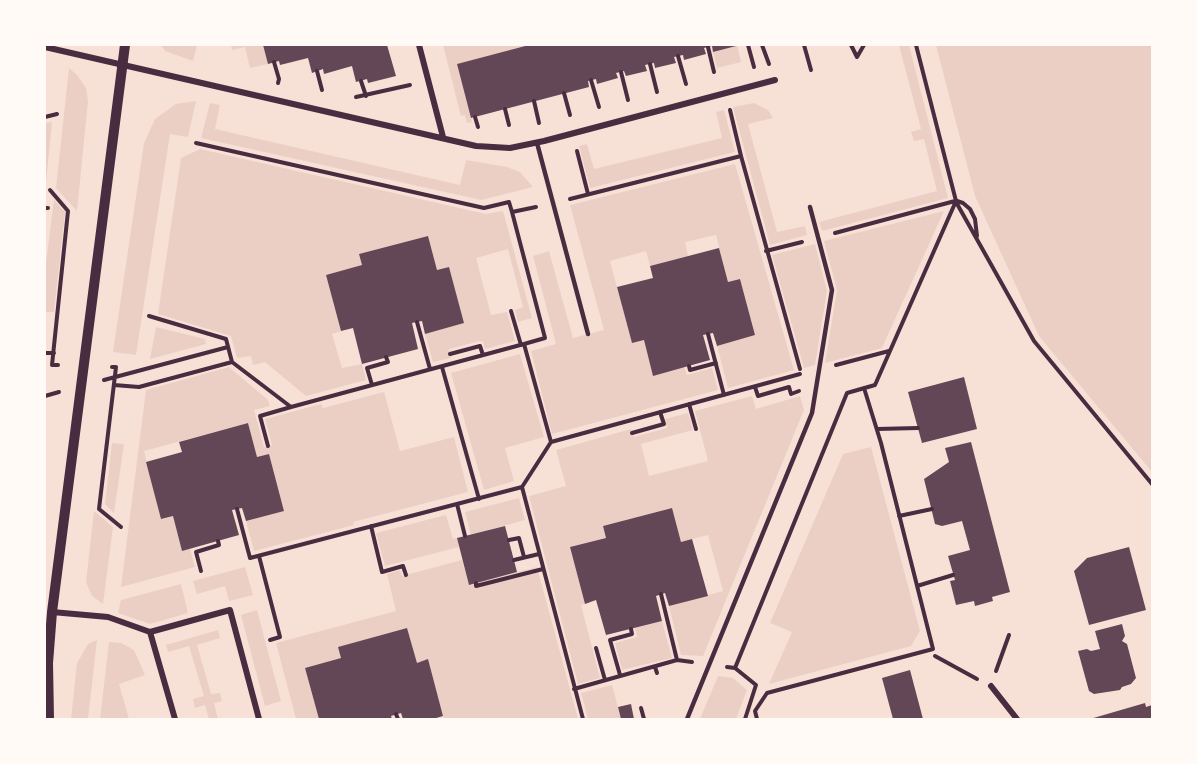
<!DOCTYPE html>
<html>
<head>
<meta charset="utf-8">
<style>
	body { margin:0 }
	#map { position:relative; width:1197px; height:764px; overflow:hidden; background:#f7e1d7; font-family:Rubik,sans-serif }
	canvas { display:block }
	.frame { position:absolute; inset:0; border:46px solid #fffaf5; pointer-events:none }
</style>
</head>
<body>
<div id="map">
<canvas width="1197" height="764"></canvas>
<div class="frame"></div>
</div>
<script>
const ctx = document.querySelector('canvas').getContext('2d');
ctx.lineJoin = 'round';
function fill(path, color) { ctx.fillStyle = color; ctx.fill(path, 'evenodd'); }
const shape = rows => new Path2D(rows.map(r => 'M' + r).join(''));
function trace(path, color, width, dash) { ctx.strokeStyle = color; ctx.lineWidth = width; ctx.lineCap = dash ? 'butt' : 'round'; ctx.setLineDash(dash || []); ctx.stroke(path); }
const green = shape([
	[161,45,197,45,193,61,165,51],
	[231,45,263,45,268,64,250,68,245,47,232,50],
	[443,45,529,45,457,64,472,122,467,123,465,115,461,116],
	[733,45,737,45,741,62,717,68,713,52],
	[899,45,909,45,948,198,822,231,819,222,937,191,924,139,914,141,911,132,921,129],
	[936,45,1152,45,1152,472,1039,336,975,196],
	[69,68,77,75,86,88,88,101,77,211,56,188],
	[196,101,188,137,170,134,136,355,113,352,144,143,155,119,176,104],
	[210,103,220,105,215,129,460,185,466,160,507,167,520,172,533,187,481,200,201,138],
	[754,103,768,110,773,118,748,124,777,232,805,226,807,235,770,245,733,107],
	[724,110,735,152,590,188,579,146,587,144,594,169,722,138,716,112],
	[52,122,45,193,45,123],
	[200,149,486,214,503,211,532,318,518,322,515,310,523,307,508,249,476,258,491,315,507,312,515,341,485,349,483,341,476,342,449,349,451,358,433,362,425,334,464,323,449,267,437,270,428,236,359,254,362,265,326,275,341,331,332,334,342,368,362,364,366,380,306,396,265,362,253,365,251,356,237,358,231,336,158,314,181,158],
	[735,164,794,370,728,388,717,346,755,335,740,279,728,282,716,235,685,242,688,256,650,266,646,251,610,261,632,343,644,340,653,375,684,367,687,375,712,368,718,390,552,434,531,351,556,344,533,256,549,251,573,338,604,330,570,205],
	[54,200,65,212,54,312,45,312,45,271],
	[944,211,882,348,825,363,837,290,824,241],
	[815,244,827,291,815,365,804,368,772,255],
	[156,327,205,339,206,344,150,359],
	[520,354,544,437,505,448,514,481,484,490,451,373],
	[229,367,268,400,270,406,254,410,264,447,272,445,265,419,321,404,323,408,384,392,400,451,454,437,468,492,353,522,354,525,254,551,246,521,284,510,269,454,257,457,248,423,144,451,161,519,173,516,182,550,190,549,195,567,121,587,146,390],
	[752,396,756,409,800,396,804,410,703,656,681,655,669,606,723,591,708,535,681,542,671,508,603,526,606,538,570,547,585,604,581,605,600,678,578,684,529,496,566,486,556,450,631,429,634,437,667,428,665,419,688,413,693,430,641,444,649,476,708,461,695,411],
	[112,443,124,444,114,513,105,504],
	[871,447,920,631,911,646,769,684,792,632,770,623,843,454],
	[519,498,525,520,471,535,465,512],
	[94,511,113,527,103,604,92,596,86,582],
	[446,515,453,539,457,538,459,547,385,566,376,533],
	[462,560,469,585,537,567,578,719,444,719,428,660,417,663,407,628,339,647,341,658,305,668,319,719,296,719,276,643,396,611,387,574,400,570,402,576],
	[245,567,253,595,229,601,225,586,197,594,193,581],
	[181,584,188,613,150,624,118,613,121,600],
	[257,610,281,701,265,706,241,615],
	[662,621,672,658,622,670,615,643,637,637,635,628],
	[218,630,220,638,197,645,211,694,220,693,222,701,214,703,218,719,209,719,205,705,195,708,193,699,204,696,189,646,168,652,166,645],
	[97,640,88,719,71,719,77,663,88,644],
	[109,642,121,643,134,650,145,675,119,684,129,719,100,719],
	[718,676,733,678,747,690,736,719,700,719],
	[612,685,621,719,588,719,581,693]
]);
const building = shape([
	[263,45,387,45,396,76,368,83,367,79,356,82,352,66,324,74,323,69,312,73,308,58,280,65,279,61,268,64],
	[529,45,736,45,736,46,713,52,712,46,704,48,706,54,684,60,683,55,674,57,676,63,655,68,654,63,645,65,647,71,626,76,624,71,616,73,618,78,597,84,596,79,588,81,589,87,471,118,457,64],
	[428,236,437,270,449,267,464,323,425,334,422,321,412,323,418,349,362,364,353,328,341,331,326,275,362,265,359,254],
	[719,248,728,282,740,279,755,335,717,346,713,333,703,335,710,360,653,376,644,340,632,343,617,287,653,278,650,266],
	[964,377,977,429,922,443,908,392],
	[248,423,257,457,269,454,284,511,246,521,242,508,232,510,239,535,182,551,173,516,161,519,146,462,182,452,179,442],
	[971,442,1010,592,992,597,993,601,975,606,974,601,956,605,950,581,955,580,948,556,970,550,962,521,942,526,935,524,924,479,949,462,945,448],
	[672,508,681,542,692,539,708,596,669,606,665,593,656,596,662,621,606,635,596,600,585,604,570,547,606,538,603,526],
	[505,526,517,572,469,585,457,538],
	[1129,547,1146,610,1089,625,1074,571,1087,558],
	[1122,624,1125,636,1122,641,1127,644,1136,678,1131,684,1122,687,1120,690,1094,694,1089,691,1078,651,1087,649,1091,651,1100,649,1095,631],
	[407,628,417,663,428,659,443,716,433,719,403,719,401,713,391,716,392,719,319,719,305,668,341,658,338,647],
	[910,670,923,719,893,719,882,678],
	[1145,703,1146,707,1152,705,1152,719,1090,719],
	[631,704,634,719,621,719,618,707]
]);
const path = shape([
	[748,45,754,67],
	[762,45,769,64],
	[804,45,811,70],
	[851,45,857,57],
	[708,47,714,72],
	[678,56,686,84],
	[857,57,864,45],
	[274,62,279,79,278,83],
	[650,64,657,92],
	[317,71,322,90],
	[621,72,628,100],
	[591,80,599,107],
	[361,81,366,96],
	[564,93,570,115],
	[356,97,410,85],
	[534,101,539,123],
	[505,109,509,125],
	[730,110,741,156],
	[45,117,57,114],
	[475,117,478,127],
	[196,143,484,208,509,202,512,212],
	[577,151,588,194],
	[50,190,68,211,52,365,58,365],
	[570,199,741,156,800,369],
	[957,201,963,203,970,209,975,219,977,236],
	[956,202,1034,341,1152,484],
	[536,207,512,212,545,338,524,344,551,442],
	[45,208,48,208],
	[835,233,955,201],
	[766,251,802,242],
	[511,311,521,345],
	[149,316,226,339,232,362,291,407,524,344],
	[417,322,430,369],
	[708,334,724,395],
	[45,353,54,353],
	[450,354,480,346,483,355],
	[836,365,889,351],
	[689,366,690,370,716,363],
	[112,367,116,367,99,509,121,527],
	[442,367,479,499],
	[104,380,228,347],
	[114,385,139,387,232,362],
	[372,385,367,368,388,362,386,357],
	[755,387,758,396,789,387,791,394,799,391],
	[45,396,59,392],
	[689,404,696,429],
	[877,429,918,428],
	[632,433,664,424,660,412],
	[268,446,260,416,291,407],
	[457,504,465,536],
	[237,509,250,558,522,487],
	[899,516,932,509],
	[371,526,382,572,403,566,406,575],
	[509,540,519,538,524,557],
	[259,556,280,637,270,640],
	[514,560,539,554],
	[201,571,196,552,219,545,218,541],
	[476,583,476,586,543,569],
	[917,586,953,575],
	[661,594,677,660],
	[596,648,605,680],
	[935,656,977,679],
	[655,667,657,673],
	[727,667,735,668,756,685,745,719],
	[735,668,847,393,875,385,956,201,916,45],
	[996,671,1009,635],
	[620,675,610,640,632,634,631,629],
	[574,689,677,660,692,662],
	[641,708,644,719],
	[396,714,398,719],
	[583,719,522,487,551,442,800,374],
	[757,719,755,711,767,693,933,649,881,443,864,388]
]);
const service = shape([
	[537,143,588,334],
	[687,719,812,413,832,290,810,207]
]);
const minor = shape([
	[419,45,443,137],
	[45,47,476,146,510,148,544,141,775,80],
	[52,612,108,617,150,632,230,610,259,719],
	[150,632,175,719],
	[991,686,1017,719]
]);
const tertiary = shape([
	[49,719,48,663,52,612,125,45]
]);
fill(green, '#ebcfc5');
fill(building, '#644757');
trace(path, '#4a2c40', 4);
trace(service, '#4a2c40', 4.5);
trace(minor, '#4a2c40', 6);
trace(tertiary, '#4a2c40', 10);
</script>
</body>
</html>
